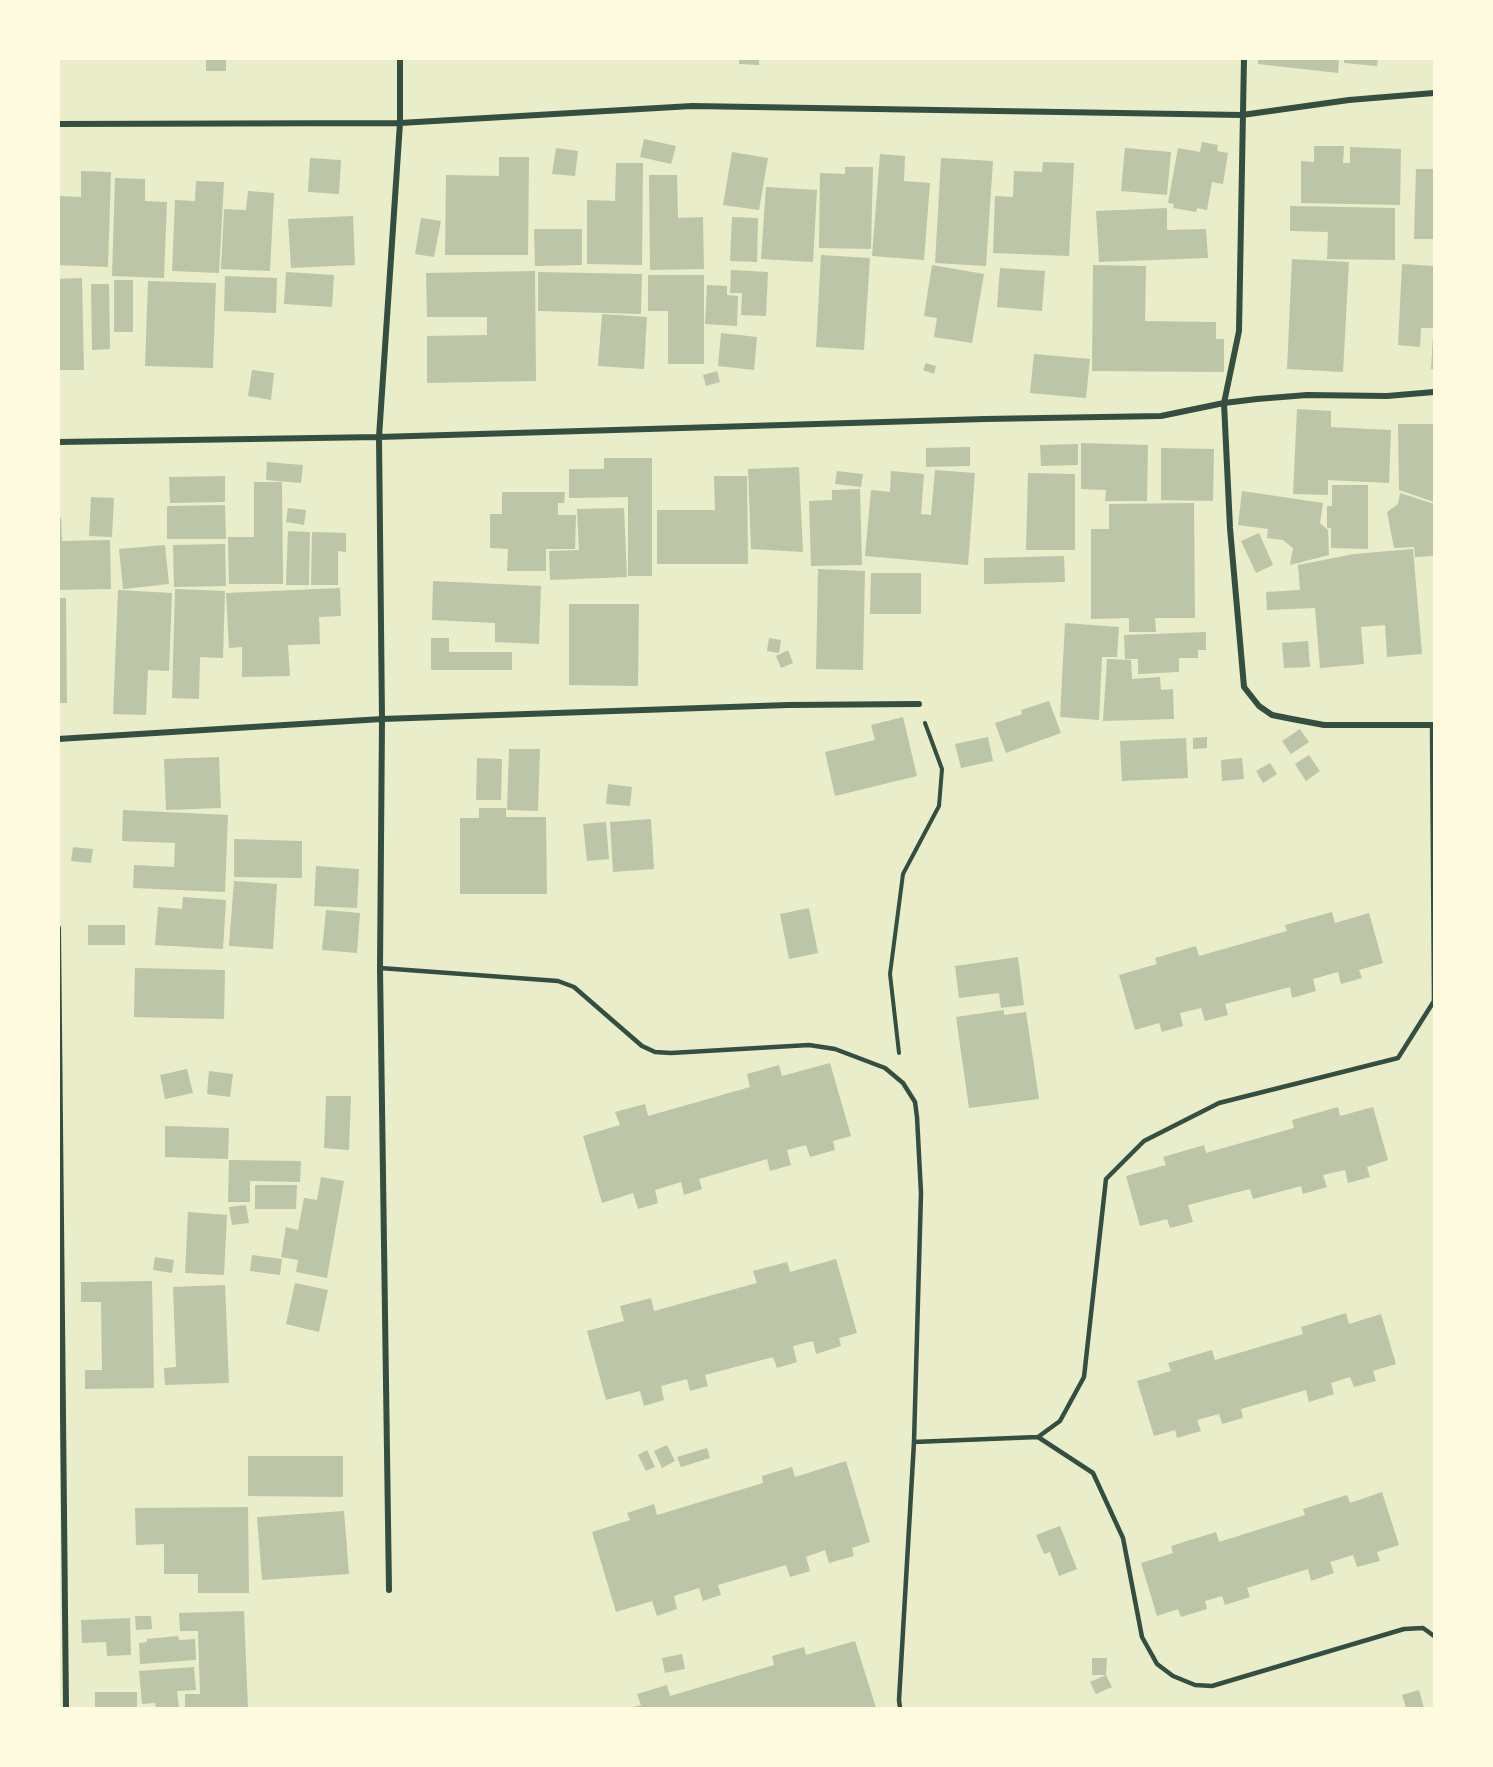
<!DOCTYPE html>
<html>
<head>
<meta charset="utf-8">
<style>
	body { margin:0 }
	#map { position:relative; width:1493px; height:1767px; overflow:hidden; background:#e9edc9; font-family:"IBM Plex Sans",sans-serif }
	canvas { display:block }
	.frame { position:absolute; inset:0; border:60px solid #fefae0; pointer-events:none }
</style>
</head>
<body>
<div id="map">
<canvas width="1493" height="1767"></canvas>
<div class="frame"></div>
</div>
<script>
const ctx = document.querySelector('canvas').getContext('2d');
ctx.lineJoin = 'round';
function fill(path, color) { ctx.fillStyle = color; ctx.fill(path, 'evenodd'); }
const shape = rows => new Path2D(rows.map(r => 'M' + r).join(''));
function trace(path, color, width, dash) { ctx.strokeStyle = color; ctx.lineWidth = width; ctx.lineCap = dash ? 'butt' : 'round'; ctx.setLineDash(dash || []); ctx.stroke(path); }
const building = shape([
	[206,58,226,58,226,71,206,71],
	[739,58,759,58,759,65,739,64],
	[1258,58,1339,58,1338,73,1258,64],
	[1344,58,1378,58,1377,66,1344,63],
	[644,139,676,146,671,164,640,157],
	[1202,142,1218,145,1217,151,1228,153,1223,184,1212,182,1207,210,1197,208,1196,212,1173,208,1174,204,1168,203,1178,148,1200,152],
	[1314,146,1344,146,1343,163,1350,163,1350,147,1401,149,1400,205,1301,203,1301,161,1314,162],
	[556,148,578,151,575,176,552,174],
	[1125,148,1171,152,1167,195,1121,191],
	[732,152,768,158,759,210,723,205],
	[880,154,905,156,904,181,930,183,924,260,872,256],
	[499,157,529,157,528,255,445,255,446,175,499,176],
	[310,158,341,160,339,194,308,192],
	[941,158,993,161,986,266,935,263],
	[1043,162,1074,163,1069,256,993,253,995,196,1013,197,1014,171,1042,172],
	[616,163,643,163,642,265,587,264,587,200,615,201],
	[845,167,873,167,871,249,819,248,820,173,845,174],
	[1416,169,1434,169,1434,239,1414,239],
	[81,171,111,172,108,267,58,265,58,196,81,197],
	[649,175,677,175,678,218,703,217,704,269,650,270],
	[115,178,145,179,145,201,167,202,164,278,112,276],
	[196,181,224,182,219,273,172,271,175,200,195,201],
	[766,187,817,190,813,262,761,259],
	[248,191,274,193,270,271,221,269,224,209,246,210],
	[1290,206,1395,208,1395,260,1327,259,1328,232,1290,231],
	[1167,208,1167,230,1206,229,1208,258,1099,262,1096,211],
	[353,216,355,265,291,268,288,219],
	[732,217,758,218,757,262,730,261],
	[421,218,441,221,434,257,415,254],
	[534,229,582,229,582,265,535,266],
	[821,255,870,258,864,350,816,347],
	[1292,259,1349,262,1343,372,1287,369],
	[1402,264,1434,266,1434,328,1421,328,1420,347,1398,345],
	[932,265,984,274,972,343,934,337,937,318,924,316],
	[1093,265,1146,266,1145,321,1216,322,1216,339,1224,339,1224,372,1092,371],
	[1000,268,1045,271,1042,311,997,307],
	[731,270,768,272,766,316,741,315,742,293,730,293],
	[535,271,536,381,427,383,427,336,487,335,487,317,427,317,426,273],
	[286,272,334,275,332,307,284,304],
	[538,272,642,274,641,314,538,311],
	[648,275,704,275,704,364,668,364,668,311,648,311],
	[225,276,277,278,276,313,224,311],
	[82,278,84,370,58,370,58,279],
	[114,280,133,280,133,332,114,332],
	[148,281,216,283,213,368,145,366],
	[91,284,109,284,110,349,92,350],
	[707,285,727,286,727,295,738,296,737,326,705,324],
	[602,314,647,317,644,369,598,366],
	[721,333,757,337,754,370,718,366],
	[1433,335,1434,335,1434,369,1431,369],
	[1034,354,1090,359,1086,398,1030,393],
	[926,363,936,366,934,374,923,370],
	[252,370,274,373,271,400,248,396],
	[717,371,720,382,706,386,703,375],
	[1297,409,1331,411,1331,427,1391,430,1389,483,1328,480,1328,495,1293,494],
	[1398,424,1434,424,1434,502,1399,490],
	[1081,443,1148,445,1147,501,1105,501,1106,490,1081,489],
	[1078,444,1078,465,1041,466,1040,445],
	[970,447,970,466,926,467,926,448],
	[1161,448,1214,449,1213,501,1161,500],
	[604,458,652,458,652,576,628,576,628,497,569,498,569,469,604,469],
	[267,462,303,465,301,483,266,480],
	[799,467,803,552,751,549,748,469],
	[935,470,975,473,968,565,865,556,871,490,890,492,891,471,924,474,921,514,931,515],
	[837,471,863,474,861,487,835,484],
	[1028,473,1075,474,1075,550,1026,550],
	[225,476,225,502,170,503,169,477],
	[714,476,747,476,748,564,657,564,657,510,715,510],
	[254,482,282,482,283,584,229,584,228,537,254,537],
	[1332,485,1368,485,1368,549,1331,548,1331,528,1327,528,1327,506,1332,506],
	[860,489,862,565,811,566,809,501,832,500,832,490],
	[1242,491,1323,503,1320,523,1328,530,1329,555,1290,565,1293,548,1283,540,1267,538,1268,529,1238,525],
	[502,492,565,492,564,503,558,503,558,515,576,515,575,549,546,549,546,571,507,571,508,549,490,548,490,514,502,514],
	[1400,493,1434,504,1434,556,1415,557,1414,547,1394,548,1387,512,1398,504],
	[91,497,114,498,112,537,89,536],
	[1194,503,1195,618,1155,618,1156,632,1129,632,1129,618,1091,619,1091,529,1109,529,1109,504],
	[225,505,226,539,167,539,167,506],
	[288,508,306,510,304,525,286,522],
	[624,508,627,577,550,580,549,551,579,550,577,509],
	[58,518,61,518,62,541,110,540,111,589,58,590],
	[288,531,310,532,309,585,286,585],
	[312,532,346,533,346,552,338,551,338,585,311,585],
	[1259,533,1273,565,1256,573,1241,541],
	[225,544,226,586,174,587,173,545],
	[165,545,169,584,123,589,119,549],
	[1413,549,1422,654,1387,657,1385,625,1361,627,1364,664,1320,668,1315,608,1267,610,1266,592,1300,590,1298,565,1354,554],
	[1064,556,1065,582,984,584,984,558],
	[818,569,865,571,863,670,816,669],
	[871,573,921,573,921,614,870,614],
	[433,581,541,586,539,644,495,642,495,623,432,620],
	[340,588,341,616,319,617,320,644,288,645,290,676,242,677,242,647,229,648,226,593],
	[175,589,225,591,223,658,200,657,199,699,172,698],
	[118,590,172,593,169,671,148,670,146,715,113,714],
	[58,598,66,598,67,703,58,703],
	[569,604,639,604,638,686,569,685],
	[1065,623,1119,627,1117,657,1102,657,1099,720,1060,717],
	[1206,632,1206,650,1198,650,1198,658,1179,658,1179,672,1138,674,1138,659,1125,659,1124,635],
	[431,638,449,638,449,652,512,652,512,670,431,670],
	[769,638,781,640,779,653,767,651],
	[1308,641,1310,667,1284,668,1282,643],
	[788,650,793,663,781,668,776,656],
	[1107,659,1131,660,1132,679,1160,677,1161,690,1173,689,1174,719,1103,721],
	[1049,701,1061,733,1006,753,995,723,1022,714,1021,710],
	[903,717,917,776,835,796,825,752,875,740,871,725],
	[1300,729,1309,742,1291,754,1282,741],
	[988,737,993,761,961,768,955,744],
	[1207,737,1207,748,1193,749,1193,738],
	[1186,738,1188,778,1122,781,1120,741],
	[509,749,540,749,538,811,507,810],
	[1309,755,1320,771,1306,781,1295,764],
	[219,757,221,808,166,810,164,759],
	[477,758,502,759,501,800,476,800],
	[1242,758,1244,779,1222,781,1221,760],
	[1270,763,1277,774,1263,783,1256,771],
	[608,784,632,787,630,806,606,804],
	[479,808,506,808,506,817,546,817,547,894,460,894,460,818,479,818],
	[123,810,228,815,225,892,133,888,134,865,174,867,175,843,122,841],
	[651,819,654,869,613,872,610,822],
	[606,822,609,859,587,861,583,824],
	[234,839,302,841,302,878,234,877],
	[73,847,93,849,91,863,71,861],
	[316,866,359,869,357,908,314,906],
	[234,881,277,884,273,949,229,946],
	[183,897,226,900,223,949,155,945,158,907,182,909],
	[809,908,818,953,789,959,780,914],
	[326,910,360,913,357,953,322,950],
	[1332,912,1335,923,1369,913,1383,963,1359,970,1362,978,1341,984,1338,972,1313,979,1316,991,1292,998,1290,987,1225,1004,1228,1015,1205,1021,1201,1008,1180,1013,1183,1026,1162,1032,1159,1023,1135,1030,1119,975,1157,964,1155,958,1196,946,1199,956,1287,931,1285,925],
	[88,925,125,925,125,945,88,945],
	[1018,957,1024,1005,1001,1008,999,993,959,998,955,966],
	[135,968,225,970,224,1019,134,1017],
	[1004,1010,1004,1015,1026,1012,1039,1099,969,1108,956,1017],
	[830,1063,851,1136,833,1141,835,1150,810,1157,806,1145,787,1150,791,1165,770,1171,767,1159,699,1179,702,1189,684,1195,681,1182,655,1190,658,1203,638,1209,633,1193,602,1203,583,1136,620,1125,615,1112,645,1104,648,1116,750,1087,747,1074,779,1065,782,1076],
	[187,1069,193,1093,165,1099,160,1075],
	[209,1071,233,1074,230,1097,207,1094],
	[326,1096,351,1096,349,1150,324,1148],
	[1338,1107,1340,1116,1373,1107,1388,1160,1367,1167,1370,1177,1348,1183,1345,1170,1323,1175,1327,1187,1303,1194,1301,1186,1253,1199,1250,1189,1188,1205,1193,1222,1170,1228,1167,1219,1140,1226,1126,1176,1166,1165,1163,1157,1204,1145,1206,1153,1294,1128,1292,1120],
	[165,1126,229,1128,228,1159,165,1157],
	[229,1160,301,1161,300,1182,250,1181,250,1202,228,1202],
	[321,1177,344,1181,327,1278,296,1272,298,1260,281,1257,286,1227,298,1230,304,1198,317,1200],
	[255,1185,297,1185,296,1209,255,1209],
	[246,1205,249,1223,232,1225,229,1207],
	[188,1212,227,1215,224,1275,185,1273],
	[252,1255,282,1259,280,1275,250,1271],
	[155,1257,174,1260,172,1273,153,1270],
	[836,1259,857,1333,839,1338,841,1346,816,1354,813,1341,793,1346,797,1362,777,1368,773,1357,705,1375,708,1386,690,1391,687,1379,661,1386,664,1400,644,1406,640,1391,606,1400,587,1331,624,1321,620,1306,651,1298,654,1311,757,1283,753,1271,787,1262,790,1272],
	[152,1281,154,1388,85,1389,85,1370,102,1370,101,1302,81,1302,81,1282],
	[295,1283,328,1290,319,1332,286,1324],
	[225,1285,229,1383,165,1385,164,1368,176,1367,173,1287],
	[1346,1313,1349,1324,1381,1314,1396,1364,1373,1371,1376,1381,1354,1387,1350,1377,1331,1383,1334,1394,1309,1402,1306,1390,1241,1409,1243,1418,1222,1424,1219,1414,1197,1420,1201,1431,1177,1438,1175,1430,1154,1436,1137,1381,1171,1371,1168,1363,1212,1350,1215,1360,1303,1334,1301,1327],
	[667,1445,675,1461,662,1468,654,1451],
	[707,1448,710,1458,681,1467,677,1457],
	[647,1450,655,1467,646,1471,638,1455],
	[248,1456,343,1456,343,1497,248,1496],
	[846,1461,870,1542,852,1548,854,1556,829,1563,825,1550,806,1557,810,1571,790,1577,786,1565,718,1585,721,1595,703,1601,699,1588,674,1596,677,1609,657,1616,652,1601,616,1612,592,1532,630,1520,627,1513,654,1504,657,1515,763,1483,762,1476,792,1467,795,1477],
	[1382,1492,1399,1545,1377,1552,1380,1561,1357,1567,1353,1555,1330,1562,1334,1573,1311,1581,1308,1569,1247,1588,1250,1597,1225,1605,1222,1596,1205,1601,1207,1609,1181,1617,1178,1609,1157,1616,1141,1563,1173,1553,1171,1546,1216,1532,1219,1542,1305,1515,1303,1509,1347,1495,1350,1503],
	[248,1507,249,1593,198,1593,198,1574,164,1574,164,1544,136,1545,135,1508],
	[344,1511,349,1574,262,1580,257,1517],
	[1060,1526,1077,1569,1059,1576,1050,1552,1044,1554,1036,1535],
	[244,1611,248,1708,185,1708,185,1694,200,1694,198,1631,180,1631,179,1613],
	[135,1616,151,1616,152,1629,136,1630],
	[130,1618,131,1655,107,1656,106,1642,82,1643,81,1620],
	[178,1636,179,1640,195,1639,196,1660,140,1664,139,1643,147,1642,147,1639],
	[855,1641,876,1708,629,1708,641,1705,637,1694,667,1685,670,1696,774,1665,772,1656,804,1647,806,1655],
	[682,1654,685,1669,665,1673,662,1658],
	[1092,1658,1107,1658,1106,1675,1092,1675],
	[194,1667,196,1690,177,1691,179,1708,156,1708,155,1703,142,1704,139,1671],
	[1106,1675,1112,1687,1096,1694,1090,1682],
	[1419,1690,1424,1708,1406,1708,1402,1695],
	[95,1692,137,1692,137,1708,95,1708]
]);
const path = shape([
	[899,1053,890,974,903,874,939,806,942,769,925,723]
]);
const service = shape([
	[380,968,558,981,574,987,642,1046,655,1052,671,1053,809,1045,835,1049,885,1068,903,1083,915,1102,917,1117,921,1193,914,1442,899,1700,900,1708],
	[1038,1437,1060,1421,1084,1377,1106,1179,1144,1141,1219,1103,1398,1058,1434,1001,1432,725],
	[914,1442,1038,1437,1093,1473,1123,1538,1142,1637,1157,1664,1173,1676,1195,1685,1212,1686,1404,1629,1423,1628,1434,1636]
]);
const minor = shape([
	[1244,58,1239,331,1224,403,1230,528,1244,687,1259,706,1272,715,1292,719,1324,725,1434,725],
	[58,124,400,123,692,106,1242,115,1349,100,1434,93],
	[58,442,379,437,985,419,1161,416,1224,403,1257,399,1307,395,1387,396,1434,392],
	[58,739,382,719,788,705,919,704],
	[58,928,66,1708],
	[389,1590,380,968,382,719,379,437,400,123,400,58]
]);
fill(building, '#bcc5a7');
trace(path, '#344e41', 4);
trace(service, '#344e41', 4.5);
trace(minor, '#344e41', 6);
</script>
</body>
</html>
